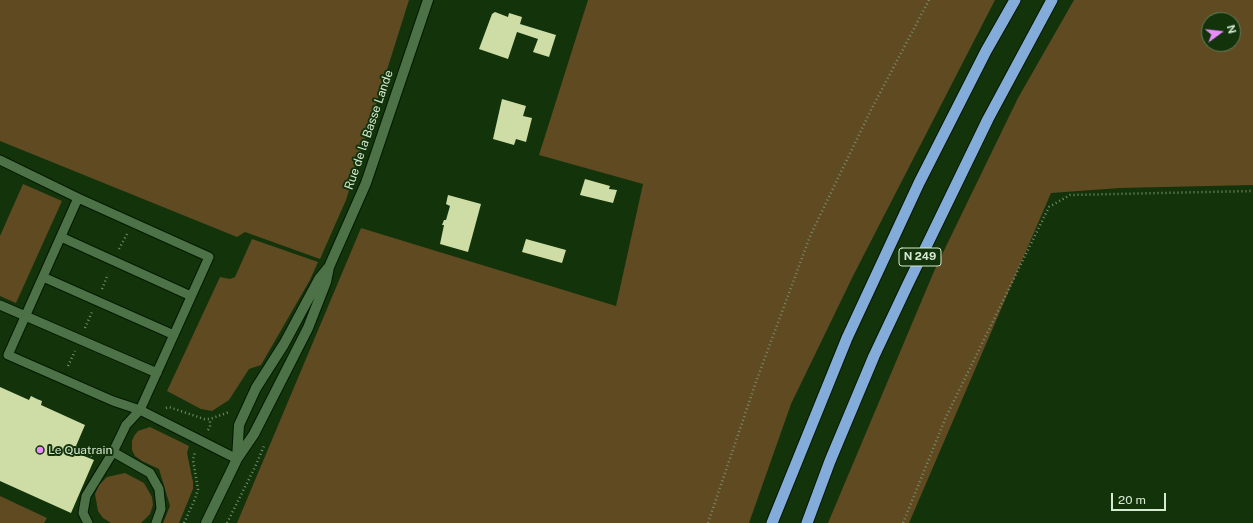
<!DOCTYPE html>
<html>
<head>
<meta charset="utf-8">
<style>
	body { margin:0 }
	#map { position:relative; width:1253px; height:523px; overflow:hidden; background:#13330b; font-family:"Public Sans",sans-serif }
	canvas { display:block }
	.north { position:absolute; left:1201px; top:12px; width:40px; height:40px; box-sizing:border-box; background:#13330b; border:1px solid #617c5a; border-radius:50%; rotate:75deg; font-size:11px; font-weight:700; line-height:16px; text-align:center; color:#d6e9d1 }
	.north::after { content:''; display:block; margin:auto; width:14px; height:18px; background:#e98dfe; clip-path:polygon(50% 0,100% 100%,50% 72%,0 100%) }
	.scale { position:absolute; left:1111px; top:493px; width:55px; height:18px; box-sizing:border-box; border:2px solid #d6e9d1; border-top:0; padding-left:5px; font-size:12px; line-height:14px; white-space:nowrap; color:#d6e9d1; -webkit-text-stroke:3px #13330b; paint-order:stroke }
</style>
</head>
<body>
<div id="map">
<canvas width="1253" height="523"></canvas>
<div class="north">N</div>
<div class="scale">20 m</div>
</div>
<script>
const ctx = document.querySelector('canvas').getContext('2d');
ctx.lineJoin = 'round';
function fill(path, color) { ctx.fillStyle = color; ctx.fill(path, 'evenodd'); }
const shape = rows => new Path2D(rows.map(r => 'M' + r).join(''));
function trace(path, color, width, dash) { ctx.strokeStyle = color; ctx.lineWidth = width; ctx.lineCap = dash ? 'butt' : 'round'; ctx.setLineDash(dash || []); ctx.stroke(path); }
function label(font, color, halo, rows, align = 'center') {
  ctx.font = font + ' "Public Sans",sans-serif'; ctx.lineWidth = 4; ctx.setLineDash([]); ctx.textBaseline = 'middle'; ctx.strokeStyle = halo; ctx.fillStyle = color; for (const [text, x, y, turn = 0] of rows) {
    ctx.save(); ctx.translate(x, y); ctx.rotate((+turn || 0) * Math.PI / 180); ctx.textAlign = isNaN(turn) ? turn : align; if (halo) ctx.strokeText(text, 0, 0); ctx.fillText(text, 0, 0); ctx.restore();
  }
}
const green = shape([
	[0,0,409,0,346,200,320,259,245,232,237,237,0,141],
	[588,0,995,0,853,276,791,404,749,523,237,523,361,228,616,306,643,184,539,155],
	[1074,0,1253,0,1253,185,1120,188,1051,193,909,523,828,523,935,269,1018,98],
	[1209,20,1233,20,1233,44,1209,44],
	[23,184,62,201,16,303,0,296,0,236],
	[252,239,318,262,310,280,261,365,249,369,229,400,212,411,201,409,167,391,220,277,230,279,235,277],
	[150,427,189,446,187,453,193,482,193,489,179,523,163,523,170,506,159,469,142,461,135,456,132,450,132,441,134,436,138,431],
	[125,473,144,483,152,497,153,505,150,514,141,523,111,523,103,518,98,511,95,494,99,485,107,477],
	[0,496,47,518,44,523,0,523]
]);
const building = shape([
	[495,12,508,17,509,13,522,17,520,24,556,35,549,57,533,52,538,39,517,32,508,59,479,49,492,14],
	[502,99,526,106,523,116,532,118,526,142,516,139,514,145,493,139],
	[585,179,610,186,609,189,617,190,613,203,580,195],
	[448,195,481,204,468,252,440,244,444,225,442,225,444,220,446,220,450,206,446,204],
	[526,239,566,250,562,263,522,252],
	[0,387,29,400,31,396,37,399,42,401,41,405,85,425,76,446,80,449,79,454,94,460,71,513,0,481]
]);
const path = shape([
	[119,249,127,234],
	[102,289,108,274],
	[85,328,92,312],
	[68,366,75,351],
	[166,408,169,407,204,419,210,419,229,412],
	[208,430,210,427,210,419],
	[80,451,94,457],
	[184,523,195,499,198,489,193,460,195,452],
	[227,523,255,467,264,446],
	[708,523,756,382,811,234,871,110,929,0],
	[903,523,946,417,1049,207,1070,195,1253,191]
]);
const service = shape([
	[0,160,78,198],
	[78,198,209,257,140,410,113,401,8,355,78,198],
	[61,237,191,296],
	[43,277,174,335],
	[0,305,157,373],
	[113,452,126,425,140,410,237,459],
	[88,523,83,513,86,496,113,452,150,473,159,489,161,509,156,523]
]);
const minor = shape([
	[237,459,239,425,256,388,284,344,319,279,328,268],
	[206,523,237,459,254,434,308,328,326,282,329,267,366,183,428,0]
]);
const trunk = shape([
	[772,523,847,338,919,183,986,51,1015,0],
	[807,523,830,461,874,356,907,286,988,119,1052,0]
]);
const markers = [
	[40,450,4,"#e98dfe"]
];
const shields = [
	[920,257,42]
];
const shieldNames = [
	["N 249",920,257]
];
const streetNames = [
	["Rue de la Basse Lande",369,130,-71]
];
const poiNames = [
	["Le Quatrain",48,450]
];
fill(green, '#604a22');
fill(building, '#cedda5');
trace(service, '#021900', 11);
trace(minor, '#021900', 12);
trace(trunk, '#021900', 13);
trace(path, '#768f6f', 2.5, [1, 3]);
trace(service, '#4e7247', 9);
trace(minor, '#4e7247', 10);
trace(trunk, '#83acda', 11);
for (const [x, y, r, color] of markers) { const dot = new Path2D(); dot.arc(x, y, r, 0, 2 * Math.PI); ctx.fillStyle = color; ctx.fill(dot); trace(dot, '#13330b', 1.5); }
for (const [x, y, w] of shields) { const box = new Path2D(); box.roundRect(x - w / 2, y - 9, w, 18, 3); ctx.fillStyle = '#13330b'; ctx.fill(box); trace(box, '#d6e9d1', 1); }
label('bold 11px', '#d6e9d1', null, shieldNames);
label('12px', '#d6e9d1', '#13330b', streetNames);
label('12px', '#d6e9d1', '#13330b', poiNames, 'left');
</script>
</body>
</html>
